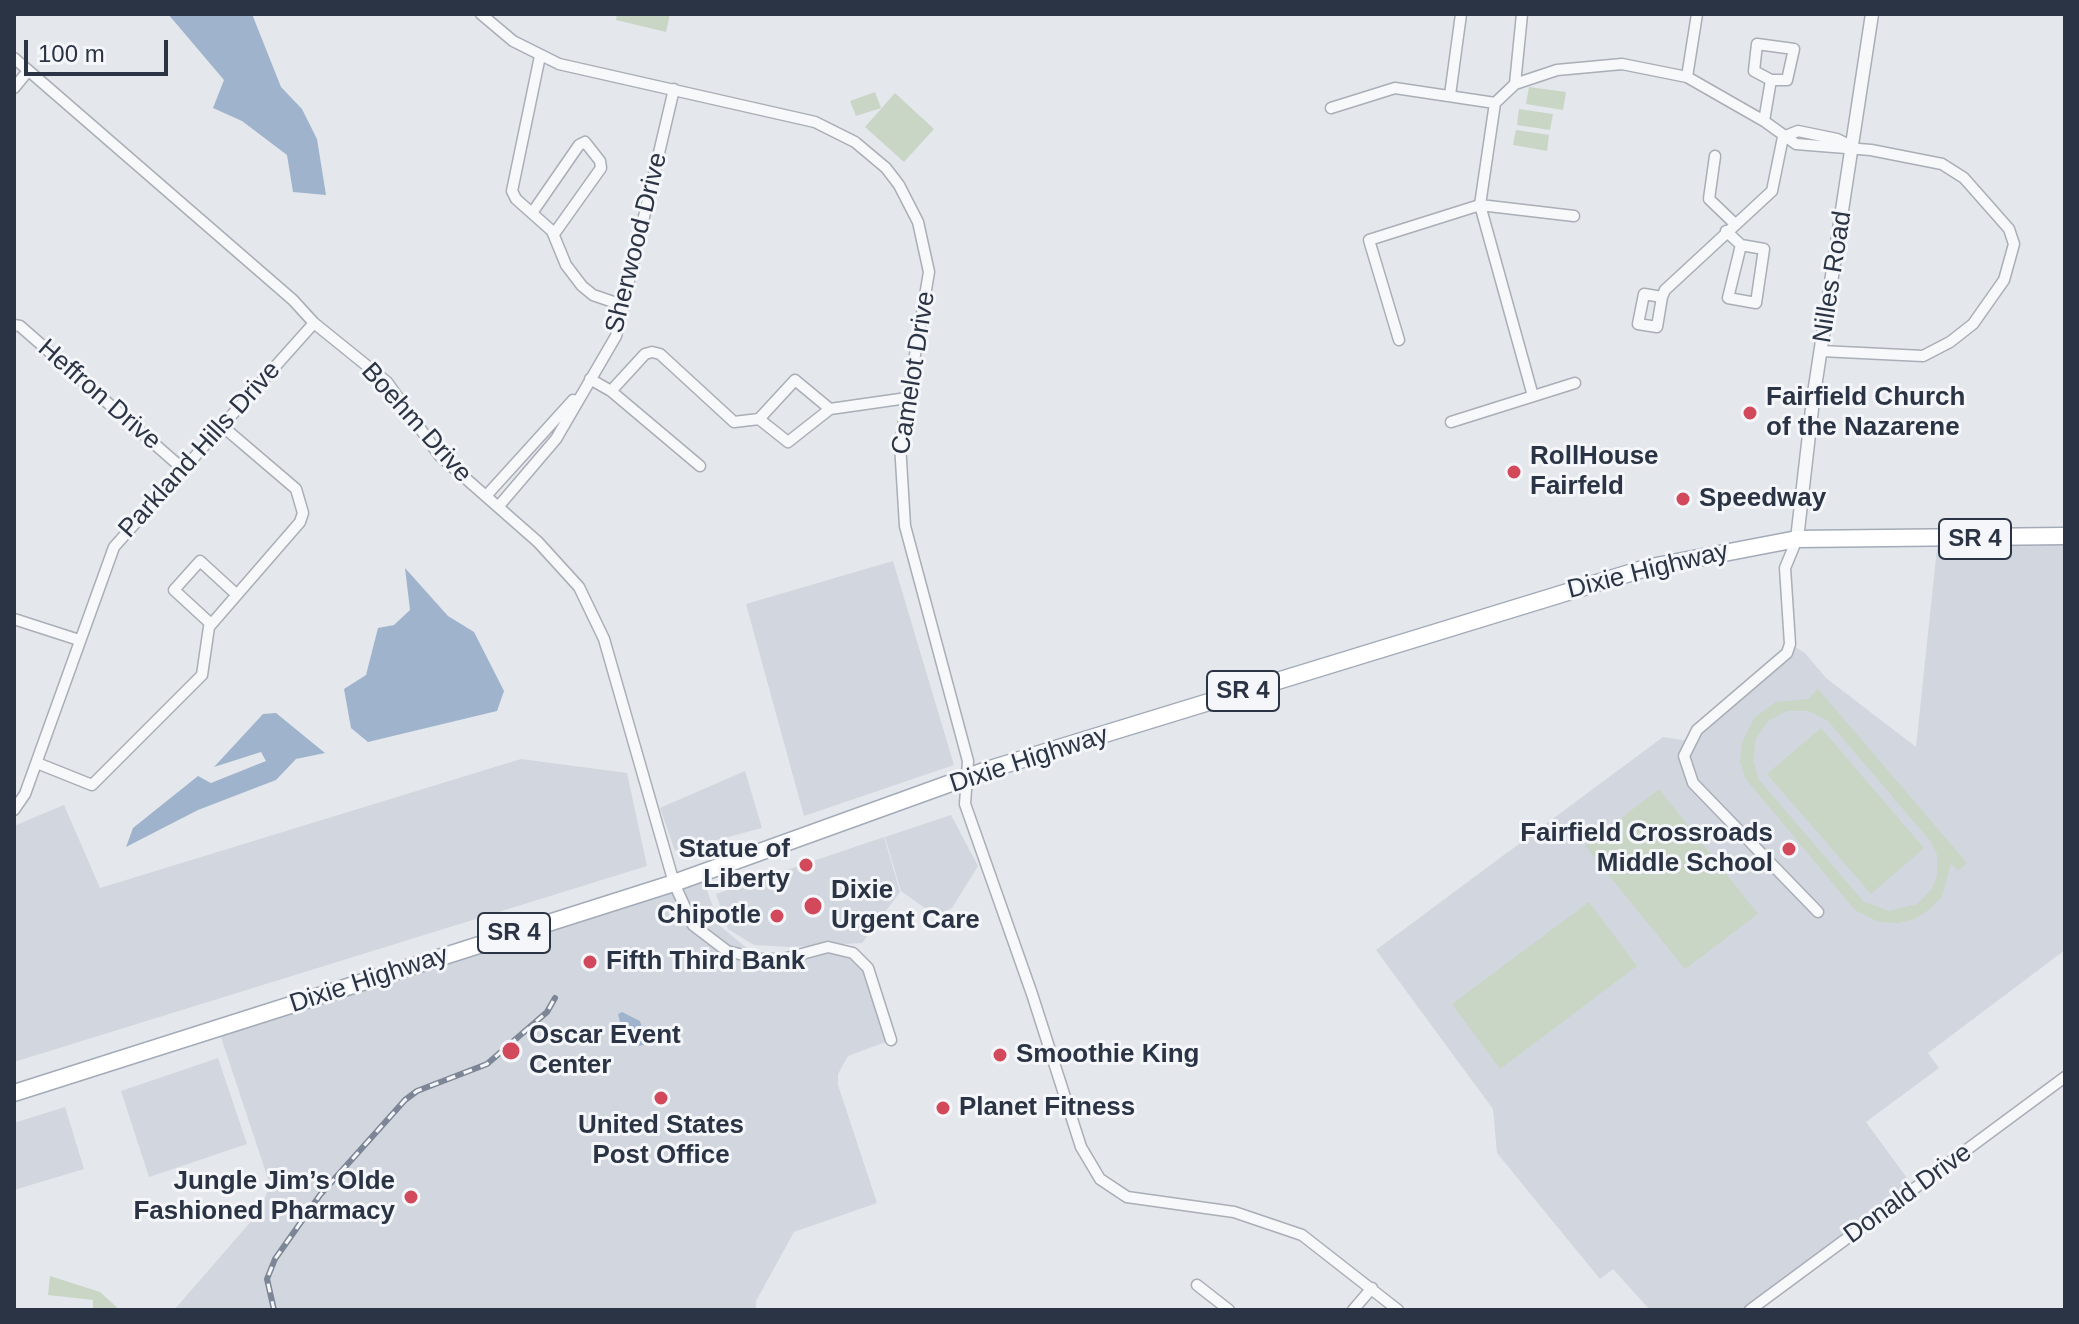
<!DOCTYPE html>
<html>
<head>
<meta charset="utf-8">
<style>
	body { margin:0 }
	#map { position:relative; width:2079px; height:1324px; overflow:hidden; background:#e4e7ec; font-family:Arial,sans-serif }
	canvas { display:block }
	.frame { position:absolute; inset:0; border:16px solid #2b3445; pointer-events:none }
	.scale { position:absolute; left:24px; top:40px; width:144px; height:36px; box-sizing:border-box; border:4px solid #2b3445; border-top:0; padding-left:10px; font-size:24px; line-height:28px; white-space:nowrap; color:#2b3445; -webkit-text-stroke:6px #f4f6f9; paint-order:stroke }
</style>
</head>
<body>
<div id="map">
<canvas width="2079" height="1324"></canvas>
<div class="frame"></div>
<div class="scale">100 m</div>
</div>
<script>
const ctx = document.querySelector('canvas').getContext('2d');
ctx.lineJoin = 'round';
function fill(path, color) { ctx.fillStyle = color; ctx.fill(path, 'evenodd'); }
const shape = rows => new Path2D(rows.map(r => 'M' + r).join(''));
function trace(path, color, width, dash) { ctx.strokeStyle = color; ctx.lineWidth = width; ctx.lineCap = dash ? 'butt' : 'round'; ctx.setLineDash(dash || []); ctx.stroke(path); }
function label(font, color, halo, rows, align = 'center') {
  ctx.font = font + ' Arial,sans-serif'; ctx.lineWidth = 6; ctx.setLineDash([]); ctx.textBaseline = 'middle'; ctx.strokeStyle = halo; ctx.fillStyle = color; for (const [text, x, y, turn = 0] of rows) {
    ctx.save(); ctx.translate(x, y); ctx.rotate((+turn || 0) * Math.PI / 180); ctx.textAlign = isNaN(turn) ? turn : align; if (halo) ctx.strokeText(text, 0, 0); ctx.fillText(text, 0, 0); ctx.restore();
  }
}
const built = shape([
	[2065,538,2065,950,1928,1053,1939,1068,1866,1122,1915,1189,1750,1310,1650,1310,1613,1269,1600,1279,1497,1153,1493,1109,1376,950,1663,737,1689,741,1790,644,1805,653,1826,678,1916,747,1938,539],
	[893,561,954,765,804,816,746,604],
	[521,759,627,773,647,866,14,1062,14,826,64,805,100,888],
	[745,771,762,828,675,851,660,808],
	[951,815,978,866,952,908,935,915,901,891,885,837],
	[884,837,900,892,862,943,789,947,754,945,728,929,716,894],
	[701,874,720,926,760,959,828,947,861,959,891,1040,848,1056,838,1074,838,1085,877,1203,794,1232,756,1301,756,1310,174,1310,260,1211,270,1185,218,1028],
	[218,1058,247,1144,149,1177,121,1091],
	[65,1107,84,1169,14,1190,14,1123]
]);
const green = shape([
	[617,14,670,14,666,32,616,20],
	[1529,87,1566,92,1563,110,1526,104],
	[875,92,881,108,856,116,850,101],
	[895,93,934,129,904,162,865,127],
	[1519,109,1553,114,1550,130,1517,125],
	[1516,130,1549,135,1547,151,1513,145],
	[1818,689,1967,863,1958,871,1951,864,1942,896,1930,909,1915,919,1897,923,1879,922,1855,910,1745,778,1740,761,1742,743,1754,718,1776,702,1808,699],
	[1787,711,1809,711,1828,721,1931,842,1937,855,1937,876,1932,889,1917,904,1889,911,1863,901,1759,780,1753,760,1756,738,1768,721],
	[1821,728,1924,848,1871,894,1767,774],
	[1659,789,1758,914,1685,969,1585,846],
	[1589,902,1637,966,1500,1069,1452,1004],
	[50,1276,100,1292,120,1310,93,1310,93,1300,48,1295]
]);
const water = shape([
	[168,14,252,14,281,87,302,109,317,139,326,195,293,192,287,155,242,121,213,108,224,80],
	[405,568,448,616,474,632,504,691,497,711,368,742,351,728,344,689,366,675,378,628,394,625,410,610],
	[276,713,325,753,296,759,276,780,198,810,126,847,133,828,198,776,211,783,266,761,261,752,214,767,263,714],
	[622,1012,640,1021,647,1044,638,1046,626,1037,627,1030,621,1026,618,1014]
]);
const minor = shape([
	[481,14,513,41,559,64,815,122,855,142,886,168,899,185,918,222,929,272,900,444,905,526,968,761,965,804,1032,994,1081,1147,1100,1179,1127,1197,1234,1212,1302,1235,1398,1310],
	[540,56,512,191,516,199,552,231,566,265,582,286,593,295,625,306],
	[14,58,293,300,314,323,387,382,439,455,538,542,579,587,604,639,674,883,693,925,727,951,760,959,783,959,828,947,853,953,868,968,891,1040],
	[1687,77,1697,14],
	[1515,84,1522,14],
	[14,88,28,71],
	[1450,95,1461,14],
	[1331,108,1395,88,1495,103],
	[1764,121,1771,80,1787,80,1794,49,1757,44,1754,71,1771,80],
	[1783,137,1798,131,1837,139,1853,147],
	[1715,156,1709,199,1734,223],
	[532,213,579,145,585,142,600,161,601,168,554,234],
	[1726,231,1741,245,1764,249,1756,303,1728,298,1741,245],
	[1662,297,1657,327,1638,324,1644,294,1662,297,1665,290,1772,191,1783,137],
	[14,325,20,326,183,469],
	[1399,340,1369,240,1480,205,1495,103,1515,84,1557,70,1622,64,1687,77,1764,121,1796,144,1871,150,1942,164,1964,178,2009,229,2014,244,2004,280,1973,324,1950,342,1923,356,1821,351],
	[590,379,611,391,700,466],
	[611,391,645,354,652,352,660,354,734,422,759,419,795,380,830,409,788,442,759,419],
	[1533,396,1480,205,1574,216],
	[830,409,907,398],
	[1451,422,1575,383],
	[486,496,573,400],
	[498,507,556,439,616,336,674,89],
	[1797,539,1785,568,1790,644,1787,653,1697,730,1684,756,1693,783,1818,912],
	[14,619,79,640],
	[211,624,174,590,200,561,236,594],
	[37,763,92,785,202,675,209,627,300,522,303,513,296,489,221,425],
	[14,810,25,794,114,547,314,323],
	[1197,1285,1229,1310],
	[1353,1310,1372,1288],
	[1750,1310,2065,1077]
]);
const tertiary = shape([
	[1797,539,1813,400,1872,14]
]);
const primary = shape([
	[14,1093,674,883,987,770,1646,568,1797,539,2065,536]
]);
const rail = shape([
	[274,1310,267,1279,275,1259,320,1195,405,1100,417,1091,487,1064,547,1012,555,998]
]);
const markers = [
	[1750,413,8,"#d1495b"],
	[1514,472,8,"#d1495b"],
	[1683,499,8,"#d1495b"],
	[1789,849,8,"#d1495b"],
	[806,865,8,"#d1495b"],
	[813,906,10,"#d1495b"],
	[777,916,8,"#d1495b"],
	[590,962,8,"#d1495b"],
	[511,1051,10,"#d1495b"],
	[1000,1055,8,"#d1495b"],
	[661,1098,8,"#d1495b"],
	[943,1108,8,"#d1495b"],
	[411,1197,8,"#d1495b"]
];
const shields = [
	[1975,539,72],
	[1243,691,72],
	[514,933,72]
];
const shieldNames = [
	["SR 4",1975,539],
	["SR 4",1243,691],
	["SR 4",514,933]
];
const streetNames = [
	["Sherwood Drive",637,243,-76],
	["Nilles Road",1833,277,-81],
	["Camelot Drive",914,373,-81],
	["Heffron Drive",99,395,41],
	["Boehm Drive",416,423,48],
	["Parkland Hills Drive",200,450,-48],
	["Dixie Highway",1648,571,-14],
	["Dixie Highway",1029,760,-18],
	["Dixie Highway",369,980,-18],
	["Donald Drive",1908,1194,-36]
];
const poiNames = [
	["Fairfield Church",1766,398],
	["of the Nazarene",1766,428],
	["RollHouse",1530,457],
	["Fairfeld",1530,487],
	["Speedway",1699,499],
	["Fairfield Crossroads",1773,834,"right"],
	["Middle School",1773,864,"right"],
	["Statue of",790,850,"right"],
	["Liberty",790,880,"right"],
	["Dixie",831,891],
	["Urgent Care",831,921],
	["Chipotle",761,916,"right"],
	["Fifth Third Bank",606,962],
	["Oscar Event",529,1036],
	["Center",529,1066],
	["Smoothie King",1016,1055],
	["Planet Fitness",959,1108],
	["United States",661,1126,"center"],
	["Post Office",661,1156,"center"],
	["Jungle Jim’s Olde",395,1182,"right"],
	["Fashioned Pharmacy",395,1212,"right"]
];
fill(built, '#d2d6de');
fill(green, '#c9d6c5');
fill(water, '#9fb4cc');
trace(minor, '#a9aeb7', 13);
trace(tertiary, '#a9aeb7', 15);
trace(primary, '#a3abb8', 19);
trace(minor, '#f7f8fa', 10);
trace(tertiary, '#f7f8fa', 12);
trace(primary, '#fff', 16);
trace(rail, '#7d8696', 6);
trace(rail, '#f4f6f9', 3, [9]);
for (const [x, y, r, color] of markers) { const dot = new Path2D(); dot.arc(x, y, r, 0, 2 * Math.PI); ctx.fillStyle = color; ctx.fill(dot); trace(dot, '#f4f6f9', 3); }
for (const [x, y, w] of shields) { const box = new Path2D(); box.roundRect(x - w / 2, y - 20, w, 40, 6); ctx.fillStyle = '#f4f6f9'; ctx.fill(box); trace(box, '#2b3445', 2); }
label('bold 24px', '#2b3445', null, shieldNames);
label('26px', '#2b3445', '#f4f6f9', streetNames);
label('bold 26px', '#2b3445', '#f4f6f9', poiNames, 'left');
</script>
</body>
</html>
